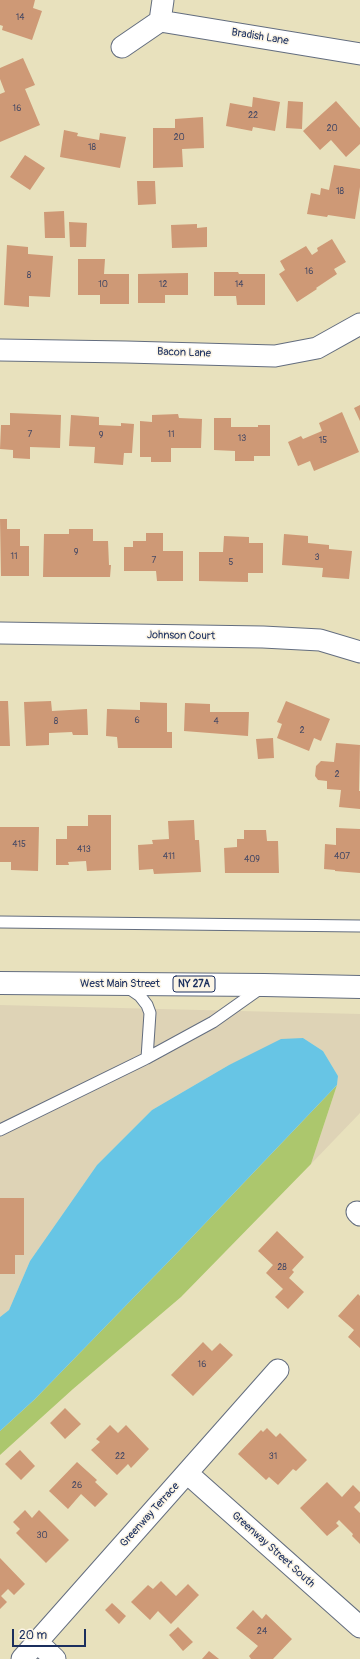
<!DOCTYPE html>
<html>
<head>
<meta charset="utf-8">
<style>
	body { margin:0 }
	#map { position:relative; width:360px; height:1659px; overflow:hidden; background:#e8e1bd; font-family:Pangolin,sans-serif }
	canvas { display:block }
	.scale { position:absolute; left:12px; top:1629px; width:74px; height:18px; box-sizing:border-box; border:2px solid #1b2f5e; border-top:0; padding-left:5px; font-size:12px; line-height:14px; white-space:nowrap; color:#1b2f5e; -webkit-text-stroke:3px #fcf5e5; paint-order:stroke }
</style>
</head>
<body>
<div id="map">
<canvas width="360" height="1659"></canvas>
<div class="scale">20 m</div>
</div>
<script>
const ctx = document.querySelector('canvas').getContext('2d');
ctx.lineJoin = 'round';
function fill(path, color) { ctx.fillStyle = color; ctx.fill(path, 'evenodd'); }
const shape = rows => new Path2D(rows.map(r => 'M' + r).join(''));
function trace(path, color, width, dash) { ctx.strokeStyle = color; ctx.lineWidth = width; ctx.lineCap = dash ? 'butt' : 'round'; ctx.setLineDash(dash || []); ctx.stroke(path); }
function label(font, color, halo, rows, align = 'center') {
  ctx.font = font + ' Pangolin,sans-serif'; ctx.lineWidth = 3; ctx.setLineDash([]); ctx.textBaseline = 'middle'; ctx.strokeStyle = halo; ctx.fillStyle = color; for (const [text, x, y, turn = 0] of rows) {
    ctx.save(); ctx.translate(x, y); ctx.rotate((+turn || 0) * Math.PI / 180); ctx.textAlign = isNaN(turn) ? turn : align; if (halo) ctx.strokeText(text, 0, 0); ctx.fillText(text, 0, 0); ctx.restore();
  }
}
const built = shape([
	[0,1005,360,1014,360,1113,311,1164,337,1085,338,1076,323,1051,303,1038,229,1065,152,1110,97,1165,30,1261,9,1310,0,1317]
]);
const green = shape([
	[337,1085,311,1164,181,1297,73,1389,0,1455,0,1431,35,1399,174,1256]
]);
const water = shape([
	[303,1038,323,1051,338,1076,337,1085,174,1256,35,1399,0,1431,0,1317,9,1310,30,1261,97,1165,152,1110,229,1065,281,1039]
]);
const building = shape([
	[0,0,35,0,33,8,42,11,32,40,2,30,3,26,0,25],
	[23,58,35,85,25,89,40,125,0,142,0,94,5,92,0,79,0,68],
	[253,97,280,102,275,131,253,127,252,131,226,126,230,103,252,107],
	[288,101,303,102,302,129,286,128],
	[336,101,360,128,360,144,346,157,331,140,320,150,303,131],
	[203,117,204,148,182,149,183,167,153,168,153,128,175,128,175,119],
	[64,130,78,133,77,136,99,140,100,133,126,137,120,168,60,157],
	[25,155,45,168,30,190,10,177],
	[334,165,360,169,360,187,355,219,328,215,327,217,307,214,311,193,320,195,321,188,329,190],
	[137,181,155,181,156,204,138,205],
	[64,211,65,238,45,238,44,212],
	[69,222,87,223,86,247,70,247],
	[197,224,197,228,207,227,207,247,172,248,171,225],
	[332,239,346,262,334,269,337,274,316,288,317,289,297,302,279,274,285,270,280,261,306,246,312,255,318,251,317,248],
	[7,245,28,247,28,254,53,256,50,297,29,296,29,307,4,305],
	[78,259,105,259,104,274,129,274,129,304,100,304,100,295,78,295],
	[214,272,238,272,239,274,265,274,265,305,237,305,236,296,214,296],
	[188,273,188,295,165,295,165,303,138,303,138,274],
	[360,405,360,421,354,408],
	[342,412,359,452,314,471,310,461,298,466,288,442,301,436,303,439,322,431,319,423],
	[10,413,61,415,60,448,30,447,30,459,13,458,13,450,0,449,1,425,10,425],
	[178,414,179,418,202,419,201,448,171,448,171,462,151,462,151,457,140,457,140,421,152,422,152,415],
	[71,415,99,417,99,425,121,426,121,423,134,424,132,453,124,453,123,465,94,463,95,447,69,446],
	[214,418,231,418,231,427,258,427,258,425,270,425,270,456,254,456,254,461,235,461,235,451,214,450],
	[0,519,7,519,7,529,20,529,20,546,29,546,29,576,1,576],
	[69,529,93,529,93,541,108,541,109,565,111,565,110,577,43,577,44,534,69,534],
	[146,533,163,533,163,551,183,551,183,581,157,581,156,571,124,571,124,547,133,547,133,541,146,541],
	[284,534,308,536,308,543,329,545,329,549,352,551,349,579,322,577,323,568,282,565],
	[224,536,249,537,249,543,263,543,263,573,248,573,248,582,199,581,199,552,223,552],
	[0,701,8,701,10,746,0,746],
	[51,701,52,711,87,709,88,735,73,735,72,732,49,733,49,745,26,746,24,702],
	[286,701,330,719,321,741,314,738,309,751,277,738,282,724,277,722],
	[140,702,167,703,167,732,172,732,172,748,118,748,117,737,106,736,107,709,140,710],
	[185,703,210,704,210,712,249,712,248,736,184,731],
	[273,738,274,758,258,759,256,739],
	[336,743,360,745,359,791,360,791,360,809,339,807,341,790,327,789,327,781,318,780,315,776,316,766,321,761,334,762],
	[88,815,111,815,111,870,87,871,86,861,68,862,69,865,56,865,56,839,67,839,67,826,88,826],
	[194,820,195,840,199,840,201,872,154,874,153,869,139,870,138,845,153,844,152,840,169,839,168,821],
	[0,827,39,827,38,871,11,870,11,862,0,862],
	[336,828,360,829,360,873,335,871,335,870,324,869,325,844,336,845],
	[244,830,266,830,267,841,278,841,279,873,225,873,224,848,237,847,237,839,244,839],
	[0,1198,24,1198,24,1255,15,1255,15,1274,0,1274],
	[277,1231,304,1257,292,1270,294,1272,289,1278,304,1292,288,1309,275,1297,283,1289,266,1273,273,1265,258,1251],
	[358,1294,360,1296,360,1348,348,1337,354,1330,338,1316],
	[203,1342,212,1351,220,1343,233,1355,193,1396,171,1375],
	[65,1408,81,1424,65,1439,50,1423],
	[110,1425,118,1433,126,1425,149,1449,131,1468,128,1464,117,1475,91,1450,100,1442,96,1439],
	[267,1428,276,1437,280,1433,307,1460,296,1471,293,1469,278,1485,269,1477,266,1480,238,1454,261,1430,263,1432],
	[20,1450,35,1466,21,1480,5,1464],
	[77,1462,97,1480,95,1482,108,1494,95,1507,81,1494,68,1509,49,1491],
	[327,1482,342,1497,353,1485,360,1492,360,1501,354,1507,360,1513,360,1544,352,1536,353,1534,339,1520,336,1523,339,1526,327,1536,300,1508],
	[25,1510,32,1518,39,1510,69,1540,46,1563,16,1533,20,1529,13,1522],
	[0,1558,25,1584,14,1595,8,1589,1,1596,7,1602,0,1609],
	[161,1581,176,1596,188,1584,199,1595,171,1624,158,1611,150,1620,131,1602,148,1585,153,1589],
	[112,1603,126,1616,119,1624,105,1610],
	[253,1610,262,1619,266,1614,292,1639,273,1659,251,1659,249,1656,258,1646,236,1628],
	[178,1627,193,1642,183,1651,169,1635],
	[209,1651,219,1659,202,1659]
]);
const lane = shape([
	[0,922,360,926],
	[127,987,140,996,147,1005,150,1013,147,1058],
	[0,1130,147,1058,213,1022,261,988]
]);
const street = shape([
	[163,0,160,21,360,54],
	[122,47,160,21],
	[0,350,126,352,275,356,317,348,360,324],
	[0,633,263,637,320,640,360,652],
	[357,1212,360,1215],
	[187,1473,360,1627],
	[37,1642,55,1659],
	[22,1659,278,1370]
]);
const primary = shape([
	[0,983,264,985,360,987]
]);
const numberNames = [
	["14",20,18],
	["16",17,109],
	["22",253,116],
	["20",332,129],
	["20",179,138],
	["18",92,148],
	["18",340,192],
	["16",309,272],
	["8",29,276],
	["10",103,285],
	["12",163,285],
	["14",239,285],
	["7",30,435],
	["11",171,435],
	["9",101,436],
	["13",242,439],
	["15",323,441],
	["9",76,553],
	["11",14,557],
	["3",317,558],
	["7",154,561],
	["5",231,563],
	["6",137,721],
	["8",56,722],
	["4",216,722],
	["2",302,731],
	["2",337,775],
	["415",19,845],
	["413",84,850],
	["411",169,857],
	["407",342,857],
	["409",252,860],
	["28",282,1268],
	["16",202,1365],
	["22",120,1457],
	["31",273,1457],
	["26",77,1486],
	["30",42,1536],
	["24",262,1632]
];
const shields = [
	[194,984,42]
];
const shieldNames = [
	["NY 27A",194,984]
];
const streetNames = [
	["Bradish Lane",260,37,9],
	["Bacon Lane",184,353,2],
	["Johnson Court",181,636,1],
	["West Main Street",120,984],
	["Greenway Terrace",150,1515,-48],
	["Greenway Street South",273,1550,42]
];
fill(built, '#ded3b6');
fill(green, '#acc76d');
fill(water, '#67c5e5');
fill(building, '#ce9976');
trace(lane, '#636d7f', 13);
trace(street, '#636d7f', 23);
trace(primary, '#636d7f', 24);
trace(lane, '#fff', 11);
trace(street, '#fff', 21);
trace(primary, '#fff', 22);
label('9px', '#484a64', null, numberNames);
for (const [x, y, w] of shields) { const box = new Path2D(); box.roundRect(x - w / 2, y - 8, w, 16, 3); ctx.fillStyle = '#fcf5e5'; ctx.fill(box); trace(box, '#1b2f5e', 1); }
label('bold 10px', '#1b2f5e', null, shieldNames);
label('11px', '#1b2f5e', '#fcf5e5', streetNames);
</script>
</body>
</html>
